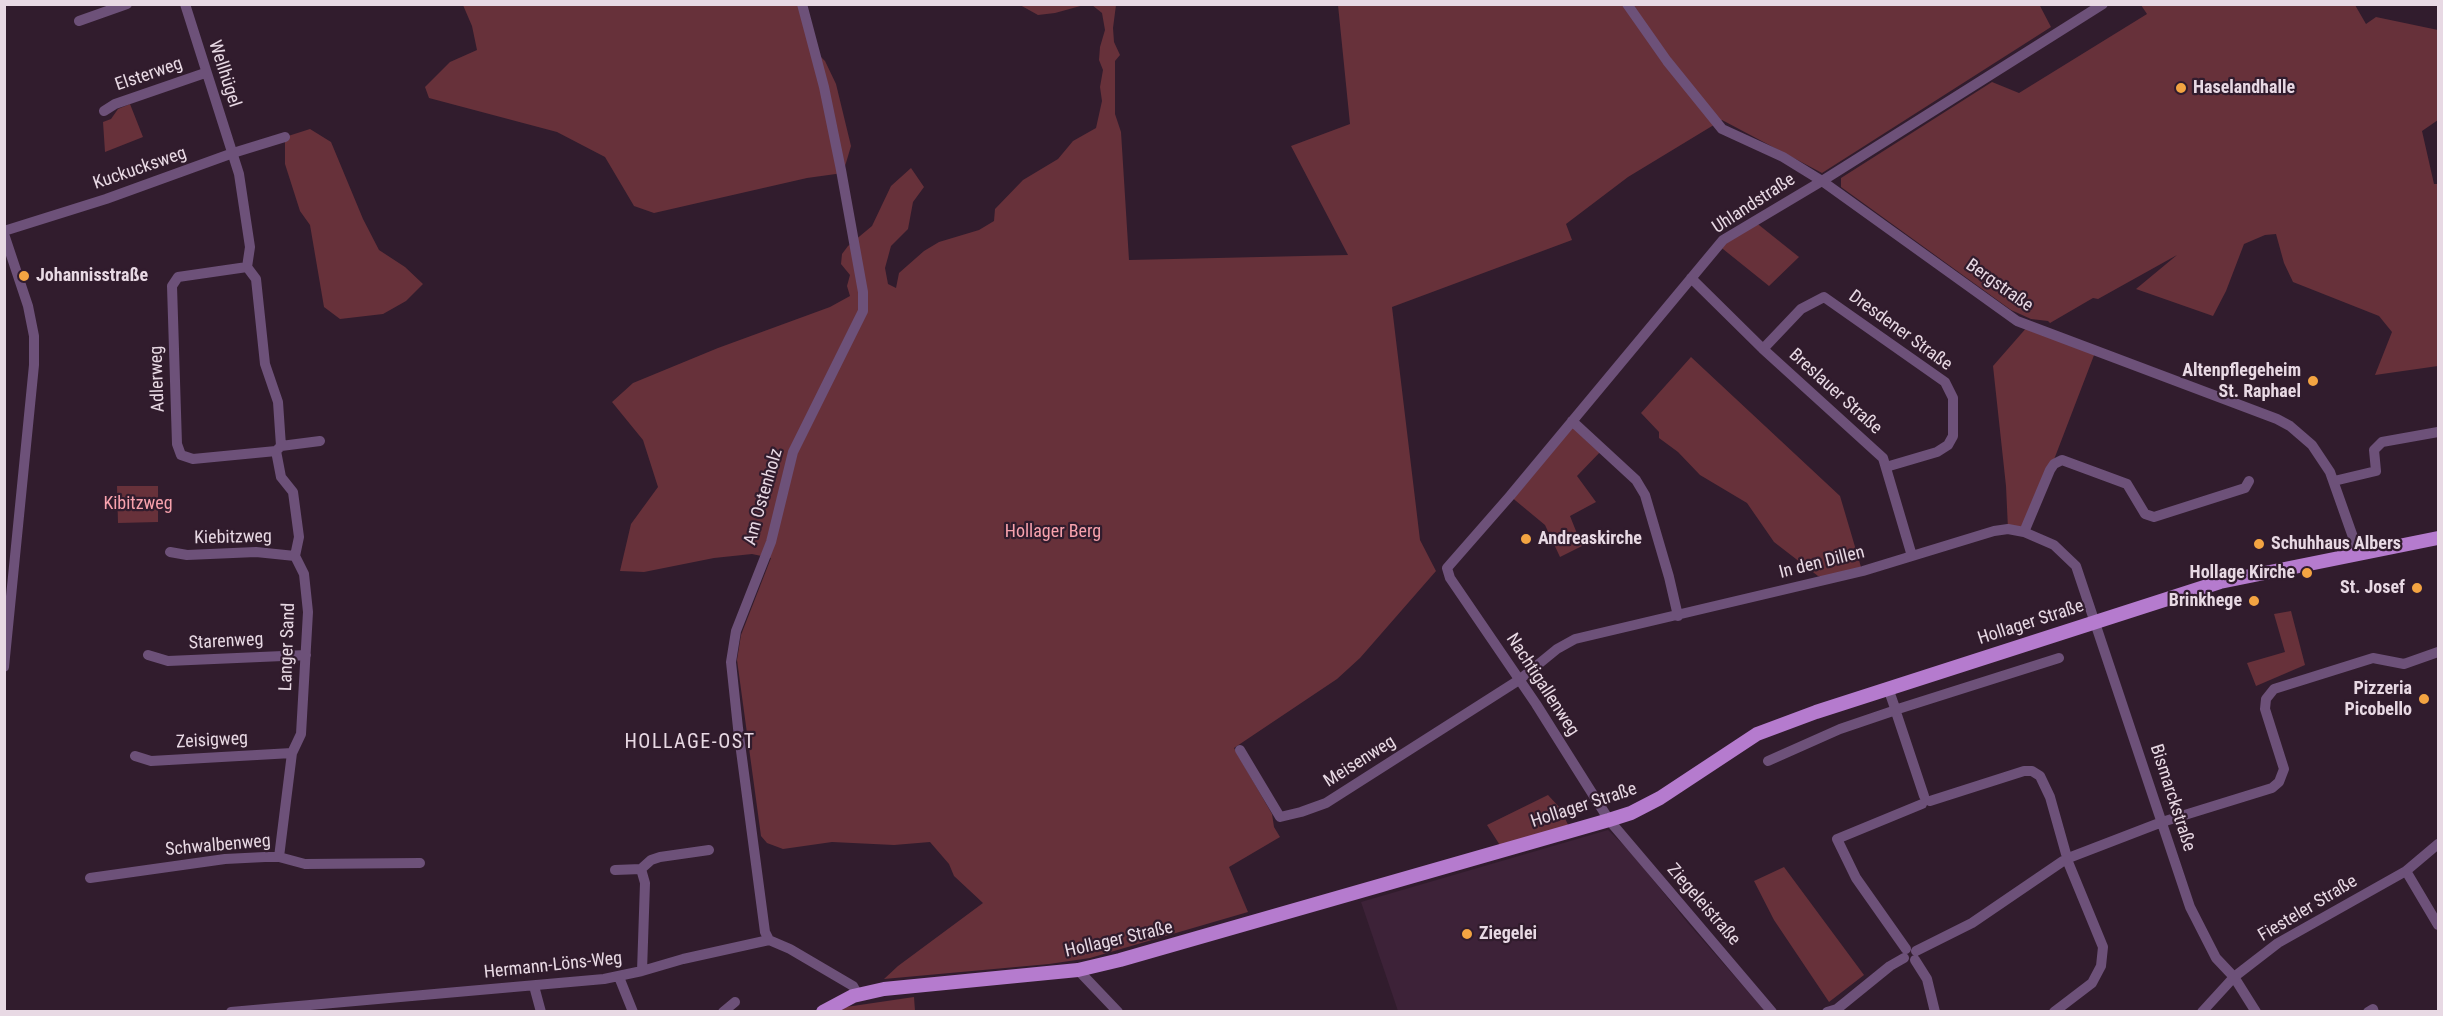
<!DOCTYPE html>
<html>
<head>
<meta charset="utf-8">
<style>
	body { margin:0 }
	#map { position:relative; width:2443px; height:1016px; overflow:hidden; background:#311c2d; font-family:"Roboto Condensed",sans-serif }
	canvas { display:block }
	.frame { position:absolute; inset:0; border:6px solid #e8d9e4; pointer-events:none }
</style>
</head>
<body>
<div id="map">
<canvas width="2443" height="1016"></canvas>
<div class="frame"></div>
</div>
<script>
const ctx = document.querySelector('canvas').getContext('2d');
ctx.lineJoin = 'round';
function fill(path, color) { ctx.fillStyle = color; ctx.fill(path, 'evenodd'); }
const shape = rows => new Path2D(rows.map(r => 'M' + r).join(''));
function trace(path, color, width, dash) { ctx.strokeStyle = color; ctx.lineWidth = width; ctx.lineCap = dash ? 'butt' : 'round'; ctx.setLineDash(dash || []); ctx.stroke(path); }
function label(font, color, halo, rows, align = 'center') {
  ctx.font = font + ' "Roboto Condensed",sans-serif'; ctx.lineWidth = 4.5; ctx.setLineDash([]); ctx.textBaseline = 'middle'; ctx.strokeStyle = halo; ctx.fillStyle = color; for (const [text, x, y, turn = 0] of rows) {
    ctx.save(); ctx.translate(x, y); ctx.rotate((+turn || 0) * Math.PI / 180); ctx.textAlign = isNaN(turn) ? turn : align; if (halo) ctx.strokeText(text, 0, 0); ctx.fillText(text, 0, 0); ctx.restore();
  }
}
const built = shape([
	[1608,830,1630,851,1687,922,1765,1011,1398,1011,1361,902]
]);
const green = shape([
	[2039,4,2051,27,1822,173,1722,120,1628,177,1566,224,1572,240,1392,307,1420,540,1436,571,1360,658,1337,679,1234,748,1272,814,1274,827,1280,837,1229,867,1248,912,1090,958,1049,964,884,979,898,966,983,903,954,876,949,864,930,842,894,845,832,842,783,849,767,843,761,836,737,660,741,635,771,558,752,554,714,558,644,572,620,571,631,524,658,487,643,440,612,402,633,383,718,348,830,307,850,296,847,286,850,275,841,264,842,254,848,246,872,226,891,186,911,168,924,187,913,202,908,229,891,246,885,268,888,284,896,288,899,273,924,251,939,242,979,230,994,221,995,209,1023,180,1058,159,1073,141,1096,128,1102,101,1100,87,1103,70,1099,60,1100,47,1105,30,1102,13,1092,5,1116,5,1113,28,1114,42,1120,55,1115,61,1115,114,1121,132,1129,260,1348,255,1291,146,1350,124,1338,5],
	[463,5,803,5,814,50,825,61,836,84,851,146,843,173,807,178,654,213,634,206,605,157,557,132,429,98,425,87,450,62,477,50,472,26],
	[1020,5,1084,5,1055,13,1038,15],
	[2141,5,2355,5,2366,24,2376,17,2438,30,2438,120,2422,131,2434,184,2438,184,2438,366,2375,375,2392,332,2379,316,2293,282,2284,263,2276,234,2265,235,2244,244,2226,291,2213,316,2136,289,2177,255,2098,299,2093,298,2050,323,2048,321,2031,319,2011,310,1841,187,1841,178,1992,82,2019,93,2147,14],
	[130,104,143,137,105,152,103,122,111,119,118,109],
	[310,129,331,142,363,219,379,250,405,267,423,284,406,301,383,314,340,319,324,307,310,225,300,211,285,164,285,137],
	[1754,221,1799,257,1769,286,1718,245],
	[2028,326,2096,350,2050,470,2024,532,2008,529,2006,486,1993,366],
	[1691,357,1840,496,1861,567,1827,577,1818,576,1774,542,1747,503,1700,475,1678,452,1659,438,1659,432,1641,413],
	[1572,421,1603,449,1577,476,1596,502,1570,516,1582,546,1560,557,1545,525,1510,496],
	[117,486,158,486,158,522,118,523],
	[2291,611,2305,665,2256,686,2247,663,2285,652,2274,614],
	[1548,795,1560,808,1571,831,1503,850,1487,825],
	[1784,867,1864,975,1829,1002,1774,920,1754,881],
	[914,997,915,1011,839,1011,846,1007]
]);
const minor = shape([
	[185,4,239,174,250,247,247,267,256,279,265,364,278,402,281,446,276,451,281,477,293,492,299,537,295,556,304,574,308,612,301,734,292,753,279,857],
	[1627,4,1667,61,1722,129,1783,157,1822,181,2017,321,2277,419,2290,426,2312,445,2330,472,2359,554],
	[79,21,127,4],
	[104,111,115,104,205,73],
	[4,231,106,199,233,153,285,137],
	[4,234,28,306,34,336,34,365,4,667],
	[247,267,178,277,172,286,177,444,181,455,193,459,276,451],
	[1691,278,1763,349,1883,458,1912,556],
	[1763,349,1801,309,1824,297,1945,382,1953,398,1953,436,1948,445,1937,452,1886,467],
	[1572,421,1636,480,1645,495,1669,577,1678,616],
	[281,446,320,441],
	[2334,481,2376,471,2374,450,2382,442,2438,432],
	[2024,532,2050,470,2054,464,2062,460,2127,484,2145,514,2154,517,2245,488,2249,481],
	[170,552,187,555,256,552,295,556],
	[148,655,168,661,306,655],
	[1888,688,1895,708],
	[1898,709,2059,658],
	[1896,712,1924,796],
	[1240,750,1280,817,1301,812,1326,803,1519,680,1557,649,1575,639,1863,571,1994,531,2008,529,2024,532,2054,545,2076,566,2190,907,2216,958,2234,977,2256,1012],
	[135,756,151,761,292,753],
	[1768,761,1840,729,1893,711],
	[1930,801,2024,771,2032,771,2040,776,2050,797,2066,854],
	[2071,857,2162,822,2272,788,2279,782,2284,769,2265,709,2266,699,2274,689,2373,658,2404,664,2438,652],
	[641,869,651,860,660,857,709,850],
	[615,870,641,869,645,883,642,971],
	[2406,871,2438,925],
	[90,878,225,859,265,857,279,857,305,864,420,863],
	[769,940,765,932,738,728,731,662,736,631,771,542,793,452,863,311,863,292,841,170,824,87,802,4],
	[1906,949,1856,878,1837,839,1922,804],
	[1916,951,1972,923,2063,861],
	[1915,960,1927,979,1935,1012],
	[1078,970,1118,1012],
	[619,977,633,1012],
	[534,986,541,1012],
	[231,1012,604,979,642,971,683,959,769,940,790,949,853,986,858,995],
	[723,1012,735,1002],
	[1772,1012,1609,820,1536,704,1450,578,1447,568,1510,496,1723,240,1822,181,2103,4],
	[1827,1012,1837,1009,1890,966,1904,958],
	[2054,1012,2092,983,2101,966,2103,947,2068,862],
	[2202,1012,2234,977,2278,943,2406,871,2438,844],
	[2368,1012,2373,1009,2374,1012]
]);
const major = shape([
	[823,1012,853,996,884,989,1078,970,1120,960,1609,820,1631,813,1660,798,1757,734,1816,712,2220,582,2438,538]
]);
const markers = [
	[2181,88,6,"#f3a442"],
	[24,276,6,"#f3a442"],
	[2313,381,6,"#f3a442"],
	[1526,539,6,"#f3a442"],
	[2259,544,6,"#f3a442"],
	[2307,573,6,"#f3a442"],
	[2417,588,6,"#f3a442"],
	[2254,601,6,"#f3a442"],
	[2424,699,6,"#f3a442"],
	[1467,934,6,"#f3a442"]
];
const streetNames = [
	["Wellhügel",224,74,72],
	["Elsterweg",149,75,-19],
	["Kuckucksweg",140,169,-19],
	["Uhlandstraße",1754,204,-33],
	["Bergstraße",1999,286,35],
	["Dresdener Straße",1900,331,36],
	["Adlerweg",158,379,-92],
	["Breslauer Straße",1835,392,42],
	["Am Ostenholz",764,497,-74],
	["Kiebitzweg",233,538,-1],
	["In den Dillen",1822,563,-14],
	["Hollager Straße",2031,623,-18],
	["Starenweg",226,642,-3],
	["Langer Sand",288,647,-88],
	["Nachtigallenweg",1542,685,57],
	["Zeisigweg",212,741,-3],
	["Meisenweg",1360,762,-32],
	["Bismarckstraße",2172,798,72],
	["Hollager Straße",1584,806,-18],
	["Schwalbenweg",218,846,-5],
	["Ziegeleistraße",1703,905,49],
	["Fiesteler Straße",2308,909,-31],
	["Hollager Straße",1119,940,-13],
	["Hermann-Löns-Weg",553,966,-6]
];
const poiNames = [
	["Haselandhalle",2193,88],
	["Johannisstraße",36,276],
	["Altenpflegeheim",2301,371,"right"],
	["St. Raphael",2301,392,"right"],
	["Andreaskirche",1538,539],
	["Schuhhaus Albers",2271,544],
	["Hollage Kirche",2295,573,"right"],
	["St. Josef",2405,588,"right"],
	["Brinkhege",2242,601,"right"],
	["Pizzeria",2412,689,"right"],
	["Picobello",2412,710,"right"],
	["Ziegelei",1479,934]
];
const parkNames = [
	["Kibitzweg",138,504],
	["Hollager Berg",1053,532]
];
const neighbourhoodNames = [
	["HOLLAGE-OST",690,743]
];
fill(built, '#3d2238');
fill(green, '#67313a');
trace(minor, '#6d5179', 10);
trace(major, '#b57bce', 14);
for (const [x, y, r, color] of markers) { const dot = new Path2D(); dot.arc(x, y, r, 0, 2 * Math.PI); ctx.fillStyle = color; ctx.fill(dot); trace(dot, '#311c2d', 2); }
label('18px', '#e8d9e4', '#311c2d', streetNames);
label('bold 18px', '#e8d9e4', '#311c2d', poiNames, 'left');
label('18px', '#f8a2ad', '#311c2d', parkNames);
ctx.letterSpacing = '1.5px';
label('20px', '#e8d9e4', '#311c2d', neighbourhoodNames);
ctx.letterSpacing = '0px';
</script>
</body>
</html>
